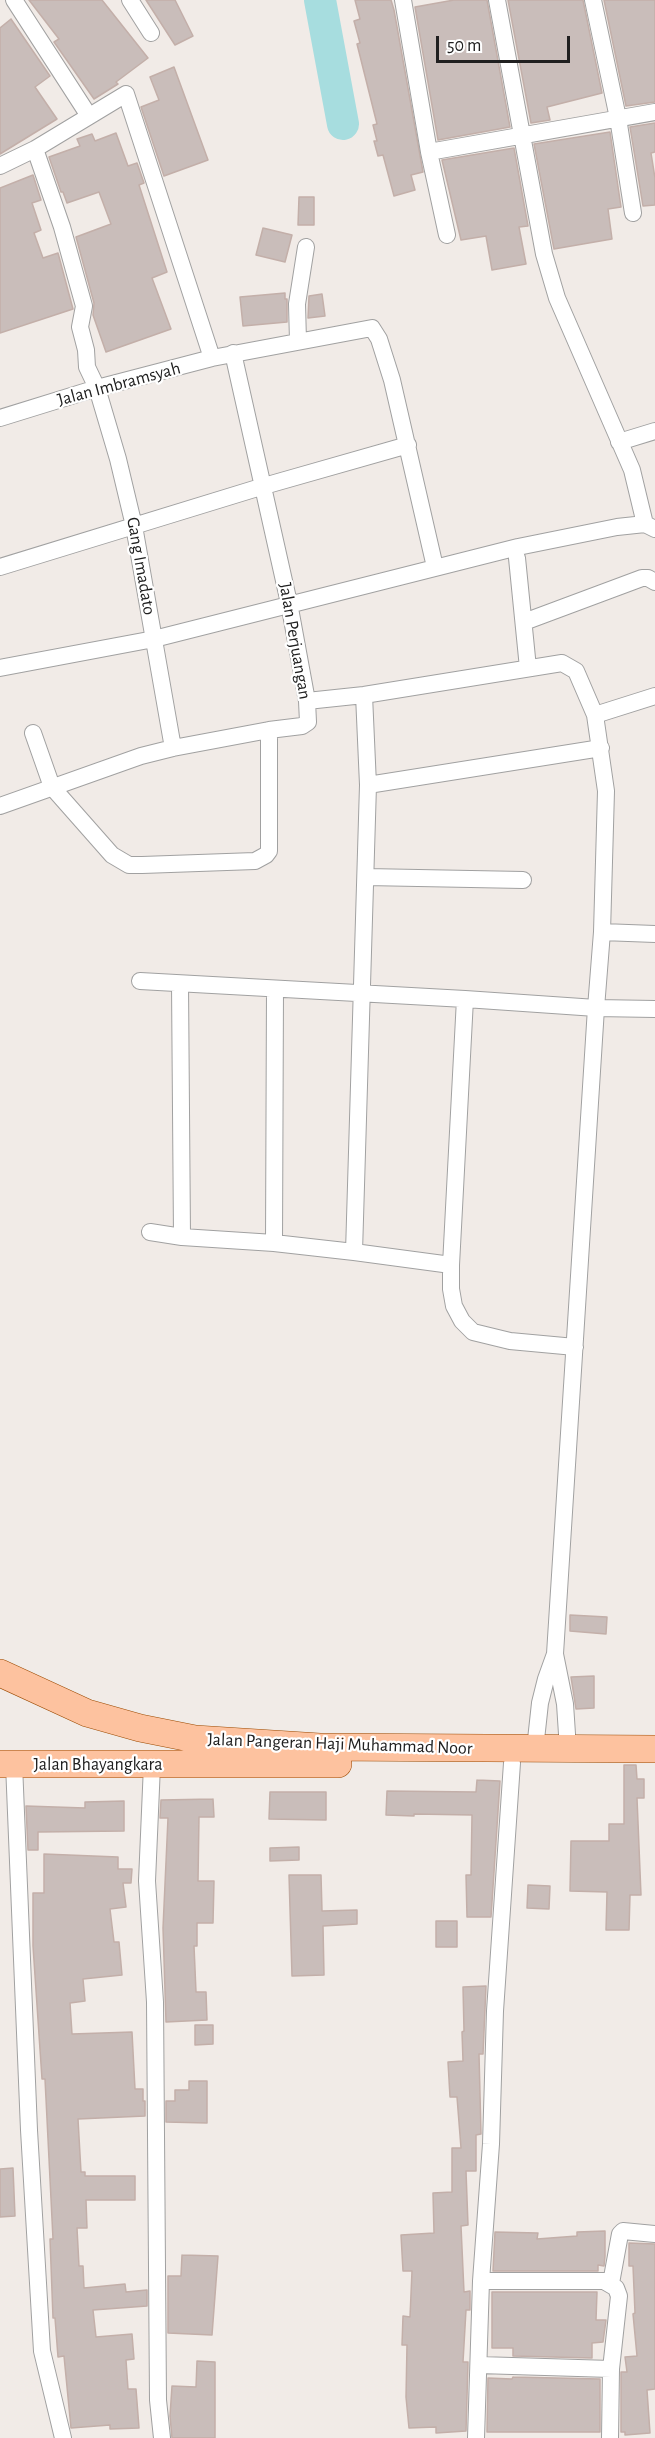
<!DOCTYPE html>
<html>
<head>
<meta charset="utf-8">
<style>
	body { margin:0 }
	#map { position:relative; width:655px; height:2438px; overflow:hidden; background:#f1ebe7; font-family:"Alegreya Sans",sans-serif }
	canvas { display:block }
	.scale { position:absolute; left:436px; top:36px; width:134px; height:27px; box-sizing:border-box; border:3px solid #202020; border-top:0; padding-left:8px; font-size:18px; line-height:21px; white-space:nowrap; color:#202020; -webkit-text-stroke:4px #fff; paint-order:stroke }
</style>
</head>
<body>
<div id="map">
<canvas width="655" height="2438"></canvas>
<div class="scale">50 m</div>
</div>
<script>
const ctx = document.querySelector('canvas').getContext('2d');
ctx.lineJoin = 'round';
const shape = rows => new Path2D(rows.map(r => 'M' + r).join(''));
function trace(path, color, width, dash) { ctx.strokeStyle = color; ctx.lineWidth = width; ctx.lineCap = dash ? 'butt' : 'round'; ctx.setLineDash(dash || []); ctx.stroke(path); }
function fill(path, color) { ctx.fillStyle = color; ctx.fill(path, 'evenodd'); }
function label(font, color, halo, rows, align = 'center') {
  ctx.font = font + ' "Alegreya Sans",sans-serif'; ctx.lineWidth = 4.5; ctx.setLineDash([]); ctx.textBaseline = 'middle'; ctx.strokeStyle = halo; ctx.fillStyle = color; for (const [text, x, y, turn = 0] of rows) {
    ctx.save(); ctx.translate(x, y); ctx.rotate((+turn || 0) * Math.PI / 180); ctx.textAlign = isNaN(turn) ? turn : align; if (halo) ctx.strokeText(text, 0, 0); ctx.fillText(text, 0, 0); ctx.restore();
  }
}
const river = shape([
	[320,0,343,124]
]);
const building = shape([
	[29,0,102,0,148,58,116,82,118,84,94,99,54,42,59,39,29,0],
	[146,0,175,0,193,36,175,45,146,0],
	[355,0,391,0,394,10,423,172,411,175,415,190,394,196,383,155,378,156,374,141,377,141,373,125,377,124,357,44,360,43,354,21,360,19,355,0],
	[454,0,487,0,510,127,438,140,415,7,454,0],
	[508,0,583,0,602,93,547,107,550,120,531,123,508,0],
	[604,0,655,0,655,102,626,106,604,0],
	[11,19,50,76,35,87,57,119,0,154,0,28,11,19],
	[174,67,208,160,164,176,141,107,159,100,150,77,174,67],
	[655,123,655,152,651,153,655,178,655,205,643,206,630,127,655,123],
	[610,132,621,207,608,209,612,239,554,249,534,144,610,132],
	[116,133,128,166,137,163,144,183,139,185,167,272,152,278,171,329,106,352,93,315,94,303,76,237,111,224,99,192,67,203,63,192,61,192,49,157,80,146,77,139,92,134,95,141,116,133],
	[514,148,528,226,519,227,526,264,492,270,486,236,461,240,442,160,514,148],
	[33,175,41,200,32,203,41,230,34,233,43,258,58,253,73,309,0,333,0,188,33,175],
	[299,197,314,197,314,225,298,225,299,197],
	[263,228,292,235,285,262,256,255,263,228],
	[285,293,285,299,287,299,287,322,243,326,240,297,285,293],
	[322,294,325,316,308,318,309,296,322,294],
	[570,1615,607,1617,606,1634,570,1631,570,1615],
	[594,1676,594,1708,576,1709,571,1677,594,1676],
	[624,1765,636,1765,637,1779,644,1779,644,1798,637,1798,641,1895,630,1895,629,1930,606,1930,607,1892,570,1891,571,1841,609,1841,609,1824,624,1824,624,1765],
	[477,1780,500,1781,491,1917,467,1917,466,1875,471,1875,472,1815,414,1814,414,1816,386,1815,387,1791,476,1792,477,1780],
	[270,1792,326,1792,326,1820,269,1819,270,1792],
	[213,1799,214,1817,199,1817,198,1881,214,1881,213,1923,197,1923,197,1946,194,1946,196,1992,206,1992,207,2020,166,2022,163,1928,168,1818,160,1818,161,1800,213,1799],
	[124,1801,124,1831,38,1832,38,1850,28,1850,26,1806,85,1808,85,1802,124,1801],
	[299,1847,299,1860,270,1861,270,1848,299,1847],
	[44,1854,118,1857,118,1869,132,1869,131,1883,123,1883,126,1907,110,1909,114,1942,119,1942,122,1975,83,1979,85,2001,70,2003,72,2034,132,2032,135,2089,143,2089,143,2101,145,2101,145,2116,78,2119,81,2172,85,2172,85,2176,135,2176,135,2200,86,2200,87,2228,77,2228,79,2266,83,2266,84,2288,125,2284,126,2292,147,2290,147,2306,93,2310,96,2337,132,2334,134,2359,126,2360,128,2389,136,2389,139,2428,110,2429,110,2425,71,2428,64,2356,58,2357,55,2318,53,2318,50,2239,53,2239,45,2079,42,2079,33,1946,33,1893,44,1893,44,1854],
	[289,1875,321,1875,322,1911,357,1910,357,1924,323,1926,324,1975,292,1976,289,1875],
	[528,1885,550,1886,549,1909,527,1908,528,1885],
	[436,1921,457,1921,457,1947,436,1947,436,1921],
	[486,1986,483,2054,479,2054,481,2134,476,2135,476,2171,466,2171,468,2225,461,2226,464,2292,470,2291,470,2310,466,2310,463,2362,468,2362,466,2431,436,2433,436,2427,409,2428,406,2397,407,2345,402,2345,403,2316,410,2317,412,2271,403,2271,401,2235,434,2233,433,2193,452,2192,452,2148,461,2148,457,2097,450,2097,448,2062,463,2061,462,2032,464,2031,463,1987,486,1986],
	[195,2025,213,2025,213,2044,195,2045,195,2025],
	[189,2081,207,2081,207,2123,166,2122,166,2101,175,2101,175,2090,189,2090,189,2081],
	[13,2168,15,2216,0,2217,0,2169,13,2168],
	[605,2231,605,2256,604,2266,598,2265,598,2271,493,2271,495,2232,538,2233,537,2239,577,2236,577,2232,605,2231],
	[629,2243,655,2244,655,2389,647,2390,650,2433,625,2435,625,2432,621,2432,621,2372,627,2372,625,2357,637,2356,633,2314,635,2313,633,2266,629,2266,629,2243],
	[182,2255,218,2256,212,2335,168,2333,168,2276,181,2276,182,2255],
	[492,2292,597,2292,596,2320,606,2320,603,2342,592,2343,592,2358,513,2356,513,2348,492,2348,492,2292],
	[197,2361,215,2362,215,2438,172,2438,170,2416,172,2386,196,2387,197,2361],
	[513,2377,600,2379,600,2432,487,2432,488,2378,512,2379,513,2377]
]);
const street = shape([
	[14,0,89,116],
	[130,0,151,33],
	[403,0,429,152,447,235],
	[497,0,544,254,557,298,632,470,645,524],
	[593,0,618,118,633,213],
	[35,149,62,227,84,306,80,327,86,350,87,367,97,388,118,459,134,526,173,748],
	[429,152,655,112],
	[0,166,35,149,126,94,212,358],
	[298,341,297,304,306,247],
	[0,418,97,388,212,358,372,328,379,339,392,380,435,567],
	[619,442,655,431],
	[517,558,528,668],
	[0,567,264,486,408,445],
	[524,622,642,578,648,578,655,582],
	[0,668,154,639,518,547,617,527,645,524,655,529],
	[307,701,364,695,562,663,576,671,595,715,606,791,602,932,596,1008,555,1654,546,1679,540,1703,535,1749],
	[595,715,655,696],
	[33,733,52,787,112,855,129,865,142,865,255,861,266,855,269,851,269,730],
	[368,785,601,748],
	[0,806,141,756,173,748,269,730,302,726,308,722,307,701,289,603,233,353],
	[366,877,523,880],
	[602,932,655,934],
	[140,981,465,999,596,1008,655,1009],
	[180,984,182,1237],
	[465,999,451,1265,451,1289,454,1306,462,1321,473,1332,510,1341,575,1347],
	[150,1232,182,1237,274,1243,354,1252,451,1265],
	[274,1243,275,989],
	[354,1252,368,785,364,695],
	[555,1654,565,1704,568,1749],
	[14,1764,29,2130,42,2351,63,2438],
	[152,1765,147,1881,155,2002,158,2400,162,2438],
	[481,2281,604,2281,616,2288,619,2296,611,2369,610,2438],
	[611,2283,620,2234,623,2231,655,2234],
	[479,2365,611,2369],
	[476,2438,481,2281,491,2144,495,2011,512,1763]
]);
const primary = shape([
	[0,1673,87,1713,140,1728,195,1739,320,1747,655,1749],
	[0,1764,338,1764]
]);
const streetNames = [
	["Jalan Imbramsyah",119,384,-15],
	["Gang Imadato",141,566,80],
	["Jalan Perjuangan",295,641,80],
	["Jalan Pangeran Haji Muhammad Noor",340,1744,2],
	["Jalan Bhayangkara",98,1765]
];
trace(river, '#a7dddf', 32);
fill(building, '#c9bdba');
trace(building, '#c3afa9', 1.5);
trace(street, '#a1a1a1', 18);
trace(primary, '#9c4a00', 28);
trace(street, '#fff', 16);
trace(primary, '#fdc29f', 27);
label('18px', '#202020', '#fff', streetNames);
</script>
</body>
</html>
